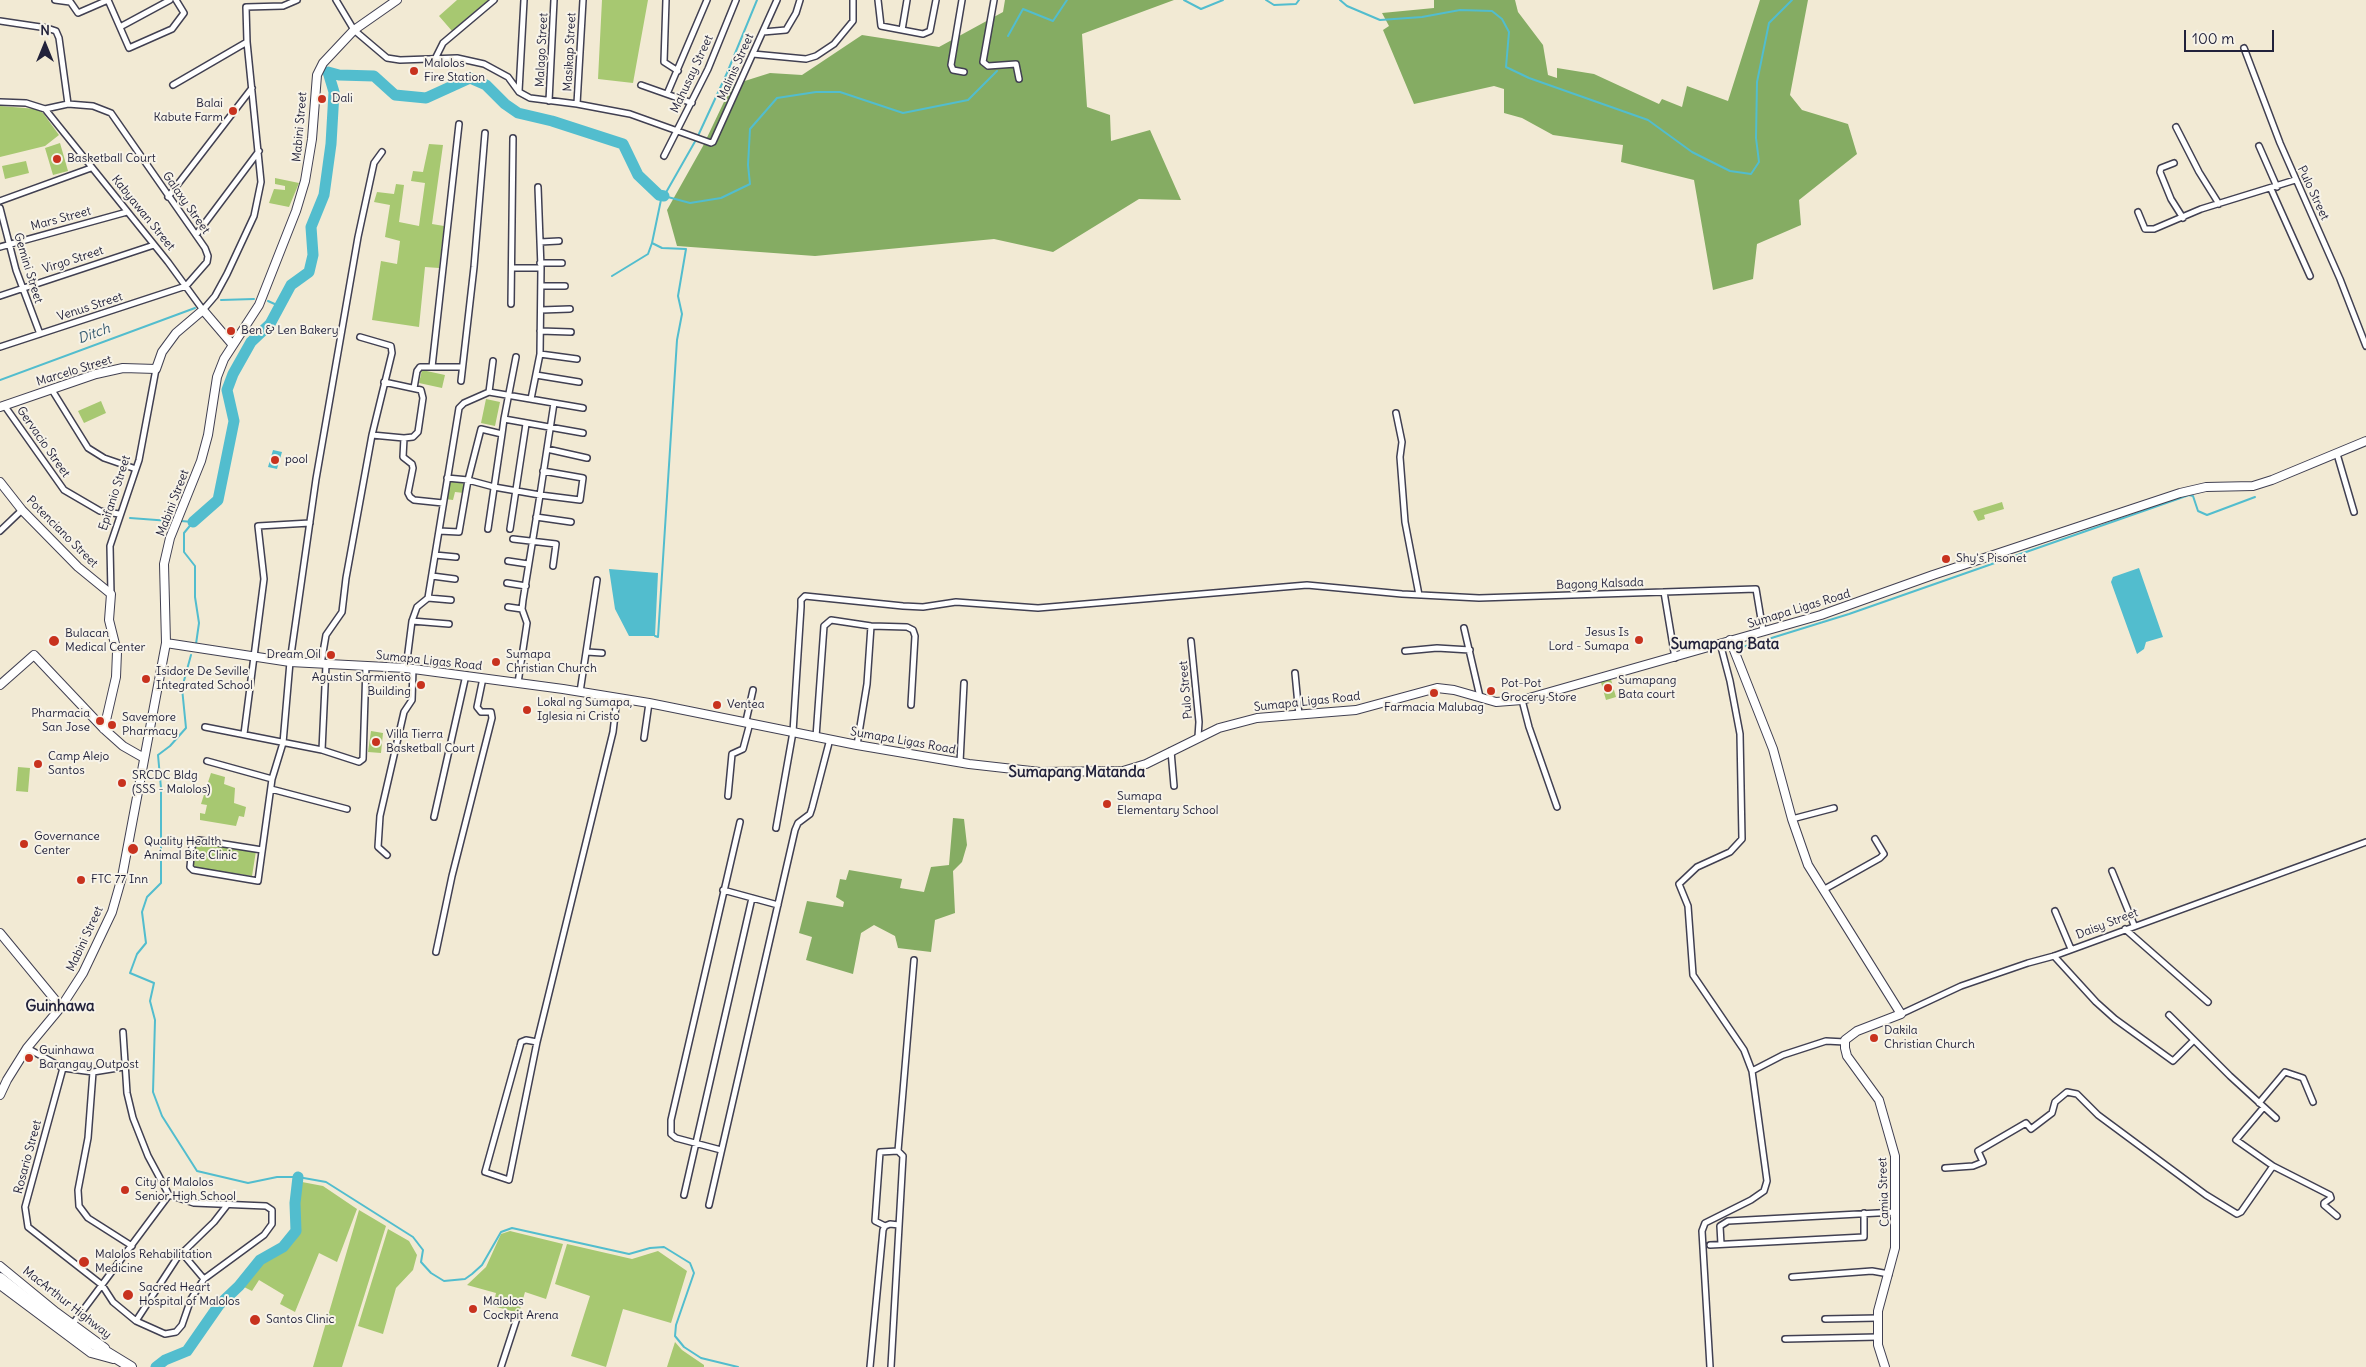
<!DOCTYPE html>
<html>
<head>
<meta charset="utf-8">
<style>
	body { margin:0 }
	#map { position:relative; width:2366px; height:1367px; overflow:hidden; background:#f2ead4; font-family:Delius,sans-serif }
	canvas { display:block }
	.north { position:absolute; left:20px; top:20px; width:50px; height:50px; -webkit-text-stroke:4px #f7f3e8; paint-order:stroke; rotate:0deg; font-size:14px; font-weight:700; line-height:20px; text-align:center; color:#22223b }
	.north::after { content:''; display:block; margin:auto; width:18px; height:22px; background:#22223b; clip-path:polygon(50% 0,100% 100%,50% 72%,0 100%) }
	.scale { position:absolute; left:2184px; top:30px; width:90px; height:22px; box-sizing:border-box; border:2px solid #22223b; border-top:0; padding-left:6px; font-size:15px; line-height:18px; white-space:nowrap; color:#22223b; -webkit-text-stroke:4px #f7f3e8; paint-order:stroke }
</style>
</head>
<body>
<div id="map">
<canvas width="2366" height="1367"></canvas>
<div class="north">N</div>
<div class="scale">100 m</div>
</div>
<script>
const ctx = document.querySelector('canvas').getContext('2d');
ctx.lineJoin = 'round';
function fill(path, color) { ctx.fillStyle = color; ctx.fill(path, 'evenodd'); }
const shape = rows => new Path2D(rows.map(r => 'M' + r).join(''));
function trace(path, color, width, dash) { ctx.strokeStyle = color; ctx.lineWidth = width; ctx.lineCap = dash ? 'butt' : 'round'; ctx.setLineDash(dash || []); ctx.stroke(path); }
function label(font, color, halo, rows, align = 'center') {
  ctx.font = font + ' Delius,sans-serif'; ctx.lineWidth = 4; ctx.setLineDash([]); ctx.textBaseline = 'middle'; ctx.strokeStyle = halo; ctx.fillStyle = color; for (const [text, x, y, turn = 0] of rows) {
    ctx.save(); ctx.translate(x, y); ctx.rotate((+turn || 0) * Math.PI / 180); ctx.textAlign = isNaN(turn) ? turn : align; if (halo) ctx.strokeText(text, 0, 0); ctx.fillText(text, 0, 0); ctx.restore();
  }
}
const green = shape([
	[457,0,488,0,452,31,439,16],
	[602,0,648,0,633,83,598,79],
	[0,106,37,109,43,113,59,135,45,146,0,157],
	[60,143,68,171,53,175,45,148],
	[429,144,443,145,432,224,444,226,439,268,425,267,419,327,372,320,381,261,397,264,400,241,385,237,390,205,374,202,377,192,394,194,396,184,404,185,399,222,419,226,425,183,411,181,413,171,423,172],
	[26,161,29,173,5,179,2,166],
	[275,178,299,183,289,207,269,203,274,189,285,190,285,186,275,184],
	[422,370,445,375,442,388,419,383],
	[486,399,500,402,495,426,481,423],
	[101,401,106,413,84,423,78,411],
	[448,481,466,484,464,493,455,492,453,500,445,499],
	[2002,502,2004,509,1984,515,1985,519,1978,521,1973,511],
	[1610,676,1616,697,1606,700,1600,679],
	[371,731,383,733,381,753,368,752],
	[18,767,30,768,28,792,16,791],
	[211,773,225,777,224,784,235,788,234,803,246,807,244,817,239,816,236,826,200,820,200,813,205,814,207,805,201,804],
	[197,842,256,851,252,876,193,867],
	[302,1182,323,1186,357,1209,337,1262,319,1253,295,1312,280,1304,284,1295,259,1280,252,1291,242,1286,262,1262,285,1248,299,1231,298,1202],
	[359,1210,386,1226,342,1367,313,1367],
	[388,1229,409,1241,417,1255,413,1270,396,1288,383,1334,358,1326],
	[510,1231,563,1244,546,1299,525,1292,519,1313,493,1306,496,1293,467,1285,486,1267,501,1234],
	[567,1244,632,1259,658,1251,687,1271,671,1323,623,1309,606,1367,571,1356,590,1296,555,1284],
	[675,1342,682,1350,704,1365,704,1367,667,1367]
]);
const forest = shape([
	[1005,0,1174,0,1082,34,1087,107,1110,115,1111,141,1150,130,1181,200,1139,199,1053,252,994,239,815,256,677,246,667,210,703,146,732,85,770,73,802,75,862,35,939,47,1003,12],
	[1434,0,1515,0,1518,12,1543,45,1548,75,1557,78,1557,68,1594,74,1659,104,1662,99,1682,107,1687,86,1728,101,1760,0,1808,0,1790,95,1802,110,1848,124,1857,154,1799,200,1801,225,1757,244,1753,279,1713,290,1694,180,1621,162,1623,145,1553,135,1522,118,1504,113,1504,89,1494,86,1414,104,1383,30,1389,26,1382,13,1434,8],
	[953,818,964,819,967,845,962,862,953,871,955,913,935,920,931,952,898,948,895,936,874,925,861,933,853,974,806,960,812,937,799,933,807,901,843,907,844,902,836,897,840,879,846,880,849,870,902,879,900,888,924,892,931,867,949,865]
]);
const water = shape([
	[273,450,282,452,277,469,268,467],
	[2139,568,2163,637,2146,642,2144,649,2137,654,2111,582,2113,577],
	[609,569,658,573,655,636,629,636,615,609]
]);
const stream = shape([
	[757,0,727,73,697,138,664,196,690,203,721,198,750,184,748,165,750,129,777,98,816,92,840,92,903,113,968,100,997,71],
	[1184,0,1201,9,1223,0],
	[1266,0,1274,5,1296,4,1299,0],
	[1340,0,1347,6,1380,20,1422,17,1460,10,1492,11,1502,19,1509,32,1506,67,1529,78,1648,120,1692,152,1730,171,1751,174,1759,162,1756,138,1757,82,1769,23,1792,0],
	[1008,36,1023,9,1053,21,1067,0],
	[612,276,648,254,652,243],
	[221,300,254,299],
	[268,301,279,306],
	[0,380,195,308],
	[130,518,170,521],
	[181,521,193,522],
	[193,522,184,533,184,552,195,566,195,597,199,623,196,644],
	[655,636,658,637,677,340,682,314,678,296,686,249,662,248,652,243,662,195],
	[1736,649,1849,614,2189,495,2193,496,2198,511,2207,515,2255,497],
	[191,655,182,688,186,728,170,746,158,755,161,788,161,883,147,897,142,912,146,943,137,954,130,973,154,983,150,1001,155,1020,153,1092,162,1116,197,1171,248,1183,277,1177,298,1177,326,1182,413,1237,423,1250,421,1262,431,1273,444,1281,465,1279,472,1274,482,1265,501,1232,512,1228,629,1254,650,1248,664,1247,690,1263,694,1273,676,1325,675,1336,684,1347,701,1358,738,1367]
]);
const river = shape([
	[193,522,218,500,234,421,227,390,233,374,251,342,270,324,291,285,309,272,313,255,311,227,324,195,331,144,334,92,328,72,339,75,374,76,395,95,426,98,470,78,486,85,505,104,518,113,552,121,623,144,638,175,659,195,664,196],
	[156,1367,165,1360,187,1351,219,1305,239,1286,260,1260,283,1247,296,1231,295,1203,298,1177]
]);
const street = shape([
	[55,0,70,2],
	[69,0,78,13,108,0],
	[108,0,129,48,172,29,184,13,176,0],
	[336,0,354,30,387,58,400,60,457,58,484,64,508,77,519,92,530,98,577,104,630,114,711,143,713,142,777,0],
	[666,0,664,62,678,71],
	[878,0,881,26,923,34,930,31,936,0],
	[962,0,951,65,953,70,964,72],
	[994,0,983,62,988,66,1016,64,1019,79],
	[0,21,47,28,56,31,59,38,68,104],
	[120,27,170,0],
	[902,30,907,0],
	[763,32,786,30,796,13,800,0],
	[2244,48,2280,143,2340,279,2366,346],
	[753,54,806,59,816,56,834,44,853,21,853,0],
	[436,57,443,43,494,0],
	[173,85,247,42,246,7,283,6,297,0],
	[641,85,692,103],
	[519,91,524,0],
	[667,94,707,0],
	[549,101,554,0],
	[0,102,26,103,45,109,168,262,203,310,215,296,227,274,254,216,261,182,247,42],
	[577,104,583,0],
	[2176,127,2199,172,2219,204],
	[2259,146,2277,187],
	[664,156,708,69,736,0],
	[2174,163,2161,168,2160,172,2171,199,2183,218],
	[2271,189,2310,276],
	[168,197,252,88],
	[0,201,91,168],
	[0,208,16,270,40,334],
	[2138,212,2145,229,2154,229,2201,209,2295,180],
	[196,235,259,151],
	[540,242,559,241],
	[0,247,127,212],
	[540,263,562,263],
	[513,268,541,268],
	[541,286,565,286],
	[0,296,154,245],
	[511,304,513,138],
	[541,310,570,309],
	[540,331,571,332],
	[0,347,186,286,207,262,208,256,205,248,111,113,93,106,68,104,45,109],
	[540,354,577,359],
	[432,367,459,124],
	[536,375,579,382],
	[461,381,474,267,485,133],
	[414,388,417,371,420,367,462,367],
	[52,390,88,448,104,458,136,469],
	[489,392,493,361],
	[531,399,540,354,541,268,538,187],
	[4,405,64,490,100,511,119,514],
	[1396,413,1402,442,1400,457,1405,522,1419,595],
	[504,419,516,357],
	[502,434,504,419,583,433],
	[372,435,404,438,413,437,418,432,423,398,421,390,384,382],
	[404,438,403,457,412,464,413,468,408,493,410,497,414,500,443,503],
	[547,449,587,458],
	[2337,454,2354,512],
	[447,478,468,480,494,487,540,495,554,403],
	[536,517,571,522],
	[510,529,526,424],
	[0,531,22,510],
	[439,531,459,532,468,480,481,429,502,434,488,529],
	[513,539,556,544,553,566],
	[435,555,456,557],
	[508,561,528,564],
	[432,576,455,579],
	[507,583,526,586],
	[1664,592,1675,658],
	[111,594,110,546,139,460,156,369],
	[428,598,451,600],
	[508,607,522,609],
	[412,621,449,624],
	[1464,628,1480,697],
	[1191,641,1199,722,1198,737],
	[1405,651,1437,648,1470,650],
	[587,652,602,653],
	[321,664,326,635,342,612,346,578,372,435,392,353,391,346,360,337],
	[406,668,412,621,417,607,428,598,459,408,464,403,489,392,583,408],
	[1295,673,1299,715],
	[518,683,527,623,522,609,523,600,540,495,580,500,583,478,543,471],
	[580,692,597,580],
	[1522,700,1529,727,1557,807],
	[746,721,753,690],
	[205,727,322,750,359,762,363,759,366,666],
	[244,734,264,579,258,526,310,523],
	[816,737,824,626,831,620,871,626,907,627,913,630,915,636,911,705],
	[644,738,649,703],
	[857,745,867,684,871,626],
	[322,750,326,665],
	[1171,751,1174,786],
	[207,761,272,779],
	[960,762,964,683],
	[271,789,347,809],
	[728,796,732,754,743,749,750,723],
	[434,817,466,675],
	[1792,819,1834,808],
	[776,828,793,732,801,607,801,600,805,596,903,606,923,607,956,602,1038,608,1307,585,1402,594,1479,598,1756,589,1763,631],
	[262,850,199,840,192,846,190,867,193,870,258,881,272,779,283,743,290,662,316,479,358,237,374,163,382,152],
	[387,855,378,847,380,816,404,712,412,700,413,669],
	[2112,871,2134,925],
	[723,890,778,905],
	[1823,890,1880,858,1884,854,1875,839],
	[2055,911,2071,949],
	[2125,929,2208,1002],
	[436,952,452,876,492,718,491,712,481,712,477,707,483,678],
	[2054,956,2096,1002,2115,1019,2173,1061,2194,1040],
	[1901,1014,1961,986,2028,963,2054,956,2366,842],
	[2169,1015,2230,1076,2276,1118],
	[537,1042,526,1040,521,1042,520,1046,485,1172,509,1180,537,1042,613,732,617,698],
	[27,1048,63,1068,93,1072,124,1067],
	[63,1068,25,1207,28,1227,102,1285,113,1302,136,1321,165,1334,176,1332,182,1325,191,1299,204,1279,264,1235,272,1224,272,1210,266,1206,194,1203,169,1195,148,1156,133,1118,127,1093,123,1032],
	[1752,1071,1783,1055,1826,1041,1845,1042],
	[93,1072,88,1138,78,1190,79,1206,88,1218,132,1246],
	[2259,1103,2285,1072,2303,1078,2313,1102],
	[721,1150,676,1138,671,1134,671,1120,740,822],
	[2273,1166,2330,1195,2331,1198,2324,1203,2324,1205,2337,1216],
	[1945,1168,1973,1166,1983,1162,1978,1151,2026,1123,2031,1129,2052,1113,2055,1102,2067,1092,2077,1094,2098,1115,2206,1195,2237,1214,2241,1212,2273,1166,2236,1140,2263,1108],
	[684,1195,752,898],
	[709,1205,795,830,798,823,810,814,812,808,830,739],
	[885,1226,875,1221,880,1152,898,1151],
	[1721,1244,1720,1226,1728,1221,1896,1212],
	[1710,1245,1864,1237,1864,1213],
	[182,1253,204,1279],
	[1792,1277,1872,1271,1889,1274],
	[1825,1319,1878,1318],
	[136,1321,177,1258,214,1222,228,1204],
	[72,1325,169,1195],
	[1785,1339,1878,1337],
	[501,1367,517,1318],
	[870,1367,883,1230,885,1226,890,1224,899,1225],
	[891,1367,903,1156,898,1151,914,960],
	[1710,1367,1702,1231,1705,1223,1751,1200,1764,1191,1767,1181,1752,1071,1744,1050,1693,975,1688,906,1679,884,1697,867,1730,852,1742,839,1740,734,1730,681,1720,643]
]);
const secondary = shape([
	[0,407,96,374,123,368,156,369,162,352,176,333,203,310,232,344],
	[0,482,22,510,78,567,111,594,109,620,117,652,116,677,104,729],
	[1730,640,1773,749,1792,819,1808,865,1901,1014,1857,1031,1845,1040,1845,1048,1847,1056,1879,1100,1895,1156,1895,1248,1878,1311,1878,1345,1885,1367],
	[166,643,290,662,406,668,563,689,649,703,857,745,969,764,1040,772,1123,771,1146,764,1219,728,1257,718,1356,710,1437,688,1454,690,1496,702,1522,700,1821,615,1933,575,2180,493,2206,487,2253,486,2272,480,2366,441],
	[0,685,34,655,104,729,123,746,144,758],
	[0,933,61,1007],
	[0,1095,7,1080,27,1048,61,1007,83,973,112,912,122,877,166,643,164,564,170,538,201,461,208,435,217,377,224,359,259,305,296,211,305,181,312,139,317,75,323,63,354,30,397,0],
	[0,1266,56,1312,105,1348],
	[0,1285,91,1353,113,1359]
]);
const highway = shape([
	[0,1278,54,1320,131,1367]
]);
const markers = [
	[414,71,5,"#c8321e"],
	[322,99,5,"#c8321e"],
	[233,111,5,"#c8321e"],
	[57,159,5,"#c8321e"],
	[231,331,5,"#c8321e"],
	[275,460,5,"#c8321e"],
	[1946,559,5,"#c8321e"],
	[1639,640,5,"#c8321e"],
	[54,641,6,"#c8321e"],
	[331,655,5,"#c8321e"],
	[496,662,5,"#c8321e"],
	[146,679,5,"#c8321e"],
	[421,685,5,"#c8321e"],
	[1608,688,5,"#c8321e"],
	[1491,691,5,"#c8321e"],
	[1434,693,5,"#c8321e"],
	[717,705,5,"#c8321e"],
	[527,710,5,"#c8321e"],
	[100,721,5,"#c8321e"],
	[112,725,5,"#c8321e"],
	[376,742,5,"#c8321e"],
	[38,764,5,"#c8321e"],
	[122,783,5,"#c8321e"],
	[1107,804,5,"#c8321e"],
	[24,844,5,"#c8321e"],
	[133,849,6,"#c8321e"],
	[81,880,5,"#c8321e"],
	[1874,1038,5,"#c8321e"],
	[29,1058,5,"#c8321e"],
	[125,1190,5,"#c8321e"],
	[84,1262,6,"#c8321e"],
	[128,1295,6,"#c8321e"],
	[473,1309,5,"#c8321e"],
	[255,1320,6,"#c8321e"]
];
const streetNames = [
	["Malago Street",542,50,-87],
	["Masikap Street",570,52,-87],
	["Malinis Street",736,67,-66],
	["Mahusay Street",692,74,-65],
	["Mabini Street",300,127,-85],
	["Pulo Street",2313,193,65],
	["Galaxy Street",186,203,55],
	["Kabyawan Street",143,213,51],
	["Mars Street",61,219,-15],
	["Virgo Street",73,260,-18],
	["Gemini Street",28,268,73],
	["Venus Street",90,307,-18],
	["Marcelo Street",74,371,-17],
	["Gervacio Street",43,442,55],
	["Epifanio Street",115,493,-72],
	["Mabini Street",173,503,-69],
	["Potenciano Street",62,532,45],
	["Bagong Kalsada",1600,584,-2],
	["Sumapa Ligas Road",1799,609,-17],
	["Sumapa Ligas Road",429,661,6],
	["Pulo Street",1186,690,-95],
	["Sumapa Ligas Road",1307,702,-6],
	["Sumapa Ligas Road",903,741,10],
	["Daisy Street",2107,924,-21],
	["Mabini Street",85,939,-65],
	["Rosario Street",28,1157,-75],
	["Camia Street",1884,1192,-92],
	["MacArthur Highway",67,1303,38]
];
const poiNames = [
	["Malolos",424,64],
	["Fire Station",424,78],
	["Dali",332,99],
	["Balai",223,104,"right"],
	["Kabute Farm",223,118,"right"],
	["Basketball Court",67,159],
	["Ben & Len Bakery",241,331],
	["pool",285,460],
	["Shy's Pisonet",1956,559],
	["Jesus Is",1629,633,"right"],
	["Lord - Sumapa",1629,647,"right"],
	["Bulacan",65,634],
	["Medical Center",65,648],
	["Dream Oil",321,655,"right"],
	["Sumapa",506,655],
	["Christian Church",506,669],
	["Isidore De Seville",156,672],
	["Integrated School",156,686],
	["Agustin Sarmiento",411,678,"right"],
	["Building",411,692,"right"],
	["Sumapang",1618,681],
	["Bata court",1618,695],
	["Pot-Pot",1501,684],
	["Grocery Store",1501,698],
	["Lokal ng Sumapa,",537,703],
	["Iglesia ni Cristo",537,717],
	["Ventea",727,705],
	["Farmacia Malubag",1434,708,"center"],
	["Pharmacia",90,714,"right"],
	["San Jose",90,728,"right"],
	["Savemore",122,718],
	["Pharmacy",122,732],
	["Villa Tierra",386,735],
	["Basketball Court",386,749],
	["Camp Alejo",48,757],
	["Santos",48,771],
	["SRCDC Bldg",132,776],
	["(SSS - Malolos)",132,790],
	["Sumapa",1117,797],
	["Elementary School",1117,811],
	["Governance",34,837],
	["Center",34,851],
	["Quality Health",144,842],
	["Animal Bite Clinic",144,856],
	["FTC 77 Inn",91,880],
	["Dakila",1884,1031],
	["Christian Church",1884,1045],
	["Guinhawa",39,1051],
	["Barangay Outpost",39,1065],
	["City of Malolos",135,1183],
	["Senior High School",135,1197],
	["Malolos Rehabilitation",95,1255],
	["Medicine",95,1269],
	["Sacred Heart",139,1288],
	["Hospital of Malolos",139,1302],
	["Malolos",483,1302],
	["Cockpit Arena",483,1316],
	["Santos Clinic",266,1320]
];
const waterNames = [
	["Ditch",94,334,-20]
];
const quarterNames = [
	["Sumapang Bata",1725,645],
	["Sumapang Matanda",1077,773],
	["Guinhawa",60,1007]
];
fill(green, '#a7c871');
fill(forest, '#85ac63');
fill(water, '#52bdce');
trace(stream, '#52bdce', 2);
trace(river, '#52bdce', 11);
trace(street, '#414052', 8);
trace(secondary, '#414052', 10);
trace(highway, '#414052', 12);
trace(street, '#fff', 5);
trace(secondary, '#fff', 8);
trace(highway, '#fff', 10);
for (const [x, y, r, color] of markers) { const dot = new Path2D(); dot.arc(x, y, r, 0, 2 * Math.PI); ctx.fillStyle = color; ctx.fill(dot); trace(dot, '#f7f3e8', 2); }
label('12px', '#22223b', '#f7f3e8', streetNames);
label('12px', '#22223b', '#f7f3e8', poiNames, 'left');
label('italic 14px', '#33586e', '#f7f3e8', waterNames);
label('bold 15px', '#22223b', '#f7f3e8', quarterNames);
</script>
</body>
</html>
